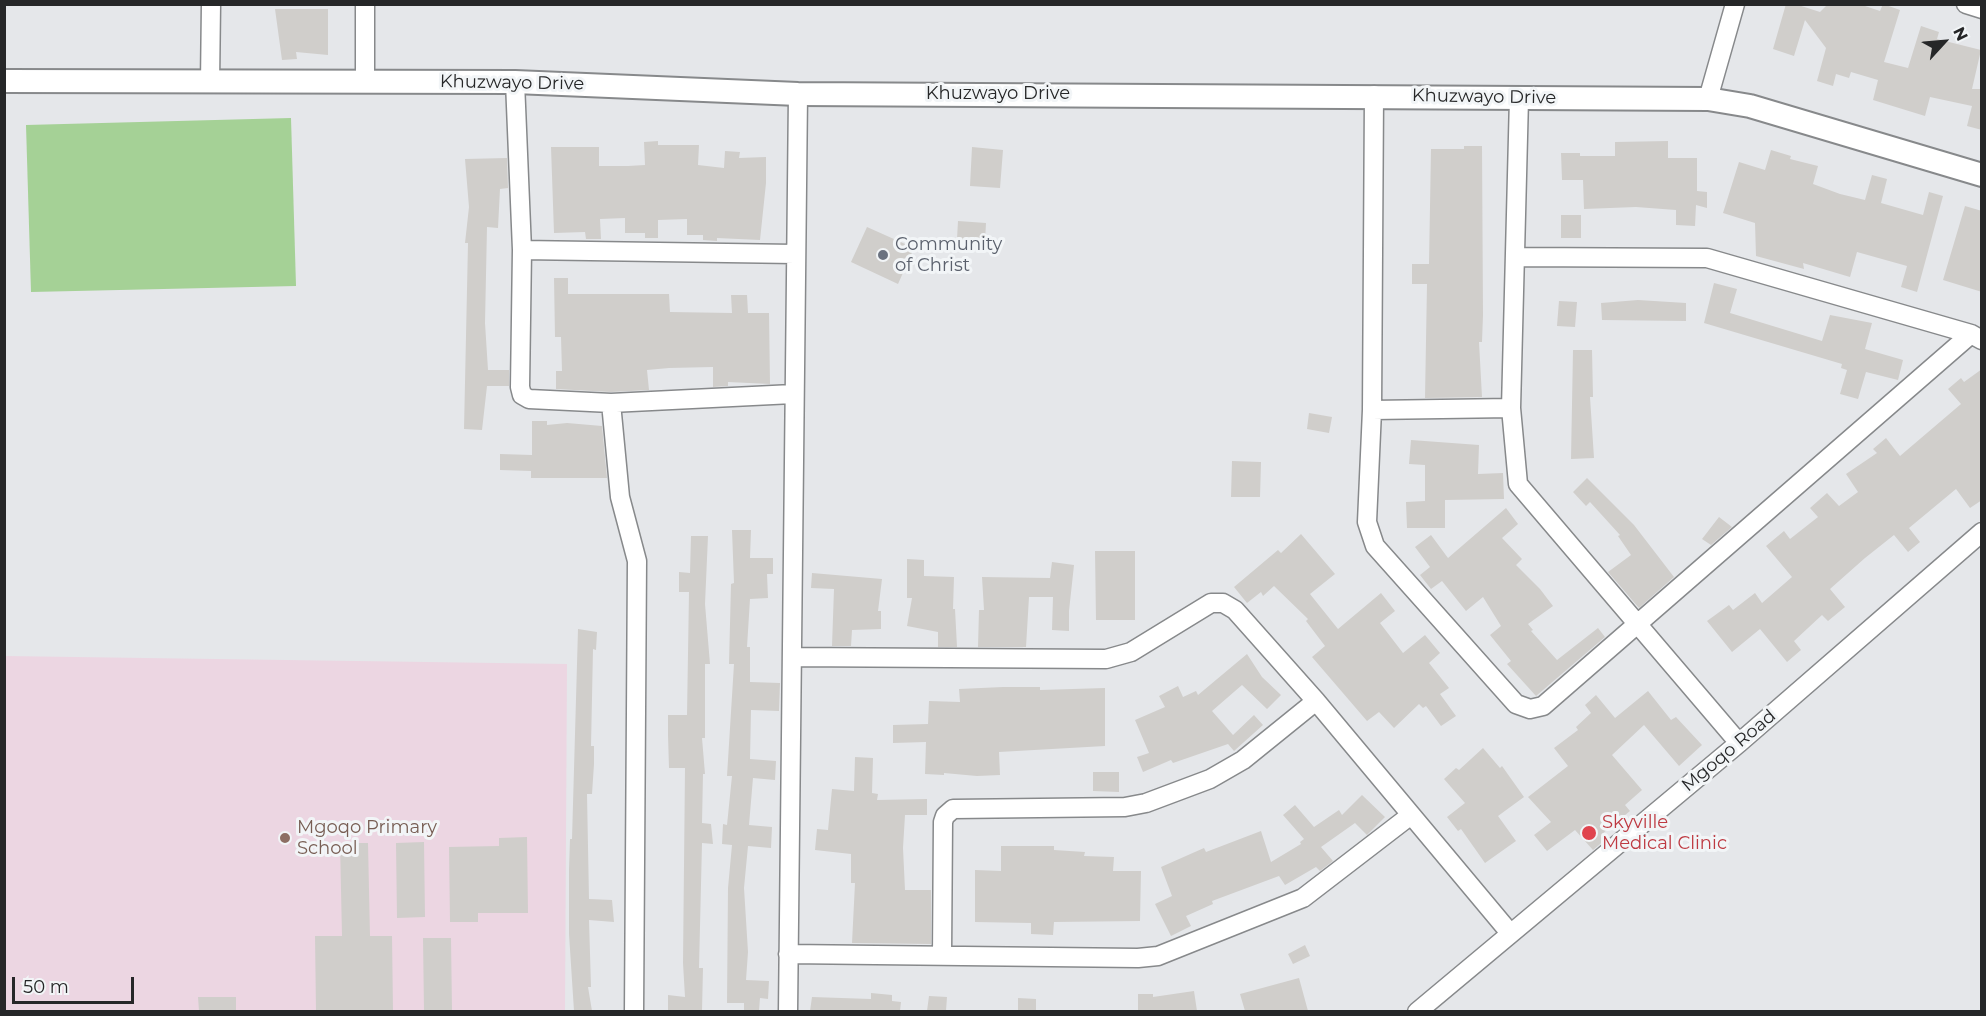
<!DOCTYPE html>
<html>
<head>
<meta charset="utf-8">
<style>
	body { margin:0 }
	#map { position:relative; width:1986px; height:1016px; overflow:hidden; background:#e5e7ea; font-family:Montserrat,sans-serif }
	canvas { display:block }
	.frame { position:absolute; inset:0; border:6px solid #262728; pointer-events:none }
	.north { position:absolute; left:1914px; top:12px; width:60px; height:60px; -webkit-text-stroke:4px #f2f5f7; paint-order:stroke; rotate:64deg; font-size:16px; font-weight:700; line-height:24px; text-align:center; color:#262728 }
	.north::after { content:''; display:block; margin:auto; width:21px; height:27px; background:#262728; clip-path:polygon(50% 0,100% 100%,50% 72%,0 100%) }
	.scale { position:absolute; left:12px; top:977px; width:122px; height:27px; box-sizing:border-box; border:3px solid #262728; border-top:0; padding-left:8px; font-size:18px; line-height:21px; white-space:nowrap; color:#262728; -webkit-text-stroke:4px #f2f5f7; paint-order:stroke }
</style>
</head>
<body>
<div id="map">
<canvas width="1986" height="1016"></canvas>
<div class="frame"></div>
<div class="north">N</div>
<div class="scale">50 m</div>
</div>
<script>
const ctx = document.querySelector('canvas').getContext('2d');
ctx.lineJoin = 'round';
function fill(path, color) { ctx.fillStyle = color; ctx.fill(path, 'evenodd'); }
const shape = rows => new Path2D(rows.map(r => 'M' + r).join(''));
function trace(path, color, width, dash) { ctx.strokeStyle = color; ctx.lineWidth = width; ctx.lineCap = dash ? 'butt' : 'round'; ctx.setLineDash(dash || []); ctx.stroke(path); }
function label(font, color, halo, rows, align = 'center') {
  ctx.font = font + ' Montserrat,sans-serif'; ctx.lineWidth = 6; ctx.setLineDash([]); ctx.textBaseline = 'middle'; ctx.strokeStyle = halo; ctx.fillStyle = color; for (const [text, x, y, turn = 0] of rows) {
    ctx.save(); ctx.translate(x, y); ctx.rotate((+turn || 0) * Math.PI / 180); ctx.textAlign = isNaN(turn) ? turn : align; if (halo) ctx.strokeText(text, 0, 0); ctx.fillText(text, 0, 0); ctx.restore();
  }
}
const education = shape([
	[5,656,567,664,565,1011,5,1012]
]);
const green = shape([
	[291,118,296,286,31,292,26,125]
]);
const building = shape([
	[1786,4,1795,4,1820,12,1828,4,1859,4,1880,11,1883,4,1900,10,1884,62,1908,68,1921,26,1939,32,1937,39,1981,50,1972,89,1982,89,1982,130,1967,126,1972,106,1930,97,1925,116,1873,100,1878,80,1851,72,1849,78,1836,74,1833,86,1817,81,1826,48,1805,20,1794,56,1773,49],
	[275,9,328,9,328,55,296,52,297,59,282,60],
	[658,141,658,145,699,145,698,165,724,168,725,151,740,152,739,158,766,157,766,183,760,240,717,238,717,241,703,240,703,235,687,235,687,219,658,220,658,238,645,238,645,233,625,233,625,218,600,219,601,239,586,239,585,232,554,233,551,147,599,147,599,166,628,166,645,165,644,142],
	[1668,141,1668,158,1697,158,1697,191,1707,192,1707,208,1696,205,1695,226,1676,225,1676,210,1636,207,1584,209,1583,180,1562,180,1561,153,1580,153,1580,156,1615,156,1615,142],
	[1464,146,1482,146,1483,315,1482,342,1479,342,1482,397,1425,398,1427,284,1412,284,1412,264,1429,264,1431,149,1464,149],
	[972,147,1003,150,1000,188,970,186],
	[1771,150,1791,156,1790,159,1818,166,1813,184,1840,194,1865,200,1872,175,1887,179,1881,203,1923,215,1929,192,1943,196,1917,292,1901,287,1907,266,1857,252,1850,277,1803,263,1804,269,1756,256,1755,223,1723,213,1739,162,1765,170],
	[507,158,508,188,500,189,498,228,487,227,485,323,488,370,509,370,509,386,487,386,482,430,464,429,468,243,465,243,469,207,465,159],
	[1965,206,1982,211,1982,292,1943,280],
	[1561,215,1581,215,1581,238,1561,238],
	[958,221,986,223,985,242,957,239],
	[867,227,914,248,898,284,851,262],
	[554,278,568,278,568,294,669,294,670,312,732,313,731,295,747,295,748,313,769,313,770,384,728,382,728,386,713,387,713,367,669,368,647,370,649,390,611,392,556,389,556,371,562,371,561,337,555,337],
	[1714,283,1737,289,1730,313,1822,341,1830,315,1872,323,1865,349,1903,360,1898,380,1866,372,1858,399,1840,394,1847,370,1841,368,1842,364,1704,323],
	[1638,300,1686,303,1686,321,1602,320,1601,303],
	[1559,301,1577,302,1575,327,1557,326],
	[1573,350,1592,350,1593,397,1590,397,1594,458,1571,459],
	[1982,369,1982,500,1970,508,1956,489,1909,528,1920,542,1908,552,1894,535,1865,558,1830,589,1845,607,1828,621,1822,615,1794,641,1801,650,1787,662,1760,629,1732,652,1707,621,1729,605,1733,610,1755,593,1762,603,1792,577,1766,546,1784,531,1790,539,1818,517,1810,508,1827,493,1839,506,1858,492,1846,474,1877,453,1873,449,1886,438,1900,456,1961,404,1948,389,1961,378,1964,382],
	[1309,413,1332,417,1329,433,1307,429],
	[532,421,547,421,547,425,567,423,602,426,607,478,531,478,531,471,500,470,500,454,532,455],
	[1411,440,1479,445,1478,474,1503,473,1504,499,1445,500,1445,528,1407,528,1406,502,1425,501,1425,465,1409,464],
	[1232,461,1261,462,1260,497,1231,497],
	[1587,478,1634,525,1674,577,1639,608,1608,572,1631,555,1618,536,1620,535,1590,502,1586,506,1573,492],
	[1506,508,1518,524,1502,538,1522,559,1516,565,1540,589,1553,606,1528,624,1533,630,1531,631,1557,660,1598,628,1605,637,1536,696,1507,664,1511,661,1490,635,1501,626,1483,597,1466,611,1442,581,1431,589,1420,575,1430,567,1415,547,1431,535,1448,558],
	[1719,517,1732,527,1711,545,1702,539],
	[732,530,751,530,750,558,773,558,773,574,767,574,768,598,750,599,747,647,750,647,750,682,780,683,779,711,751,710,750,759,776,761,775,780,753,778,749,825,772,827,771,848,748,846,744,888,748,952,746,980,769,981,768,999,760,998,759,1011,744,1011,744,1003,727,1003,728,888,732,845,722,844,723,824,727,825,732,776,727,776,734,664,729,664,731,584,734,583],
	[1301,534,1335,574,1310,594,1338,629,1381,593,1395,611,1380,623,1403,653,1425,635,1440,653,1429,663,1449,688,1440,694,1456,716,1441,726,1426,706,1423,708,1419,704,1394,728,1379,712,1367,721,1312,657,1325,646,1306,621,1308,619,1274,586,1263,596,1261,592,1247,603,1234,587,1278,550,1281,553],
	[691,536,708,536,705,604,710,664,705,664,705,738,702,738,705,774,703,774,702,823,711,824,713,844,702,843,699,968,703,968,702,1011,668,1011,668,995,685,997,683,963,685,768,669,768,668,735,668,715,687,715,689,592,679,592,679,572,690,573],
	[1095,551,1135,551,1135,620,1096,620],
	[907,559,924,560,924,576,954,577,953,609,955,609,957,647,938,647,938,632,907,626,912,598,907,598],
	[1052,562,1074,565,1069,611,1069,631,1052,630,1053,597,1029,597,1026,647,978,647,979,610,984,610,982,577,1050,578],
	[812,573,882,579,878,611,881,611,881,629,852,630,851,646,832,646,834,589,811,588],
	[578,629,597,632,596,650,593,649,591,746,594,746,594,764,592,794,587,794,589,899,612,900,614,922,589,920,591,987,588,987,592,1011,574,1011,569,934,569,870,570,839,572,839],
	[1247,654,1262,677,1281,695,1267,709,1242,685,1212,711,1233,735,1254,715,1263,725,1234,751,1228,744,1173,763,1171,760,1143,772,1137,757,1149,753,1135,720,1165,707,1159,696,1178,686,1183,697,1196,691,1198,695],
	[1003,687,1040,687,1040,690,1105,688,1105,746,999,752,1000,775,977,776,944,773,944,775,925,774,926,742,893,743,893,725,928,724,929,701,960,702,959,689],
	[1648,691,1671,720,1676,717,1702,745,1679,766,1644,725,1612,755,1642,790,1625,805,1630,811,1602,834,1606,839,1593,850,1575,830,1547,851,1534,835,1551,822,1528,797,1568,766,1554,748,1578,730,1576,727,1591,713,1585,705,1596,695,1615,718],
	[1483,748,1500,768,1502,766,1524,797,1498,816,1516,841,1485,863,1461,829,1458,831,1447,817,1465,803,1444,779,1456,768,1459,770],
	[855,757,873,758,872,793,878,794,877,800,927,799,927,815,905,815,903,848,905,890,931,890,931,944,852,943,855,883,851,883,851,854,815,850,817,829,828,830,832,789,854,791],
	[1093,772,1119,772,1119,792,1093,791],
	[1362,795,1385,817,1367,835,1355,823,1321,847,1333,861,1320,871,1316,867,1285,885,1279,876,1212,901,1213,904,1186,916,1191,926,1171,936,1155,904,1172,896,1161,867,1204,848,1206,852,1261,831,1271,862,1301,844,1300,842,1304,839,1283,815,1295,805,1314,827,1339,810,1342,815],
	[527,837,528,913,478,913,478,922,450,922,449,847,499,846,499,838],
	[424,842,425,917,397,918,396,843],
	[340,843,368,843,370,936,392,936,393,1011,316,1011,315,936,342,936],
	[1001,846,1054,846,1054,850,1085,852,1084,856,1114,857,1113,871,1141,871,1140,921,1054,922,1053,935,1031,934,1031,923,975,922,975,870,1001,871],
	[423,938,451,938,452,1011,424,1011],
	[1305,945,1310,956,1293,964,1288,954],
	[1299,978,1308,1011,1245,1011,1240,994],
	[1194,991,1197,1011,1138,1011,1138,994,1153,994,1153,997],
	[871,993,892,995,892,1001,901,1002,900,1011,810,1011,812,997,871,999],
	[929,996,947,997,946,1011,927,1011],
	[198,997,236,997,236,1011,199,1011],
	[1018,998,1036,999,1036,1011,1018,1011]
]);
const minor = shape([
	[365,4,365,81],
	[1966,4,1982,9],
	[515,82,522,250,520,387,522,395,529,399,611,403,793,394],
	[210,83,211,4],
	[1374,95,1372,410,1367,522,1375,546,1516,704,1530,709,1543,706,1971,334],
	[1519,98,1511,408,1518,484,1739,743],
	[1708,99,1735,4],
	[522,250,795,254],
	[1516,257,1707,258,1971,334,1982,340],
	[611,403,620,497,637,561,634,1012],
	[1372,410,1511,408],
	[792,657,1106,659,1131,652,1211,603,1223,603,1235,610,1316,701,1510,933],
	[788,954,1138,958,1158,956,1303,898,1411,815],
	[942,955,943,822,945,816,953,809,1125,807,1146,803,1210,779,1243,760,1316,701],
	[788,1012,798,94],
	[1417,1012,1739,743,1982,532]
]);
const tertiary = shape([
	[4,81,515,82,798,94,1708,99,1750,106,1982,175]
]);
const markers = [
	[883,255,6,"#6b7280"],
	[1589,833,8,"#e0444e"],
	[285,838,6,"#8d6e63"]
];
const streetNames = [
	["Khuzwayo Drive",512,83,1],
	["Khuzwayo Drive",998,94],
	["Khuzwayo Drive",1484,97,1],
	["Mgoqo Road",1729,751,-40]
];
const worshipNames = [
	["Community",895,245],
	["of Christ",895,266]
];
const healthNames = [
	["Skyville",1602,823],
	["Medical Clinic",1602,844]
];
const educationNames = [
	["Mgoqo Primary",297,828],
	["School",297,849]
];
fill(education, '#ecd6e2');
fill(green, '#a5d196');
fill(building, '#d0cecb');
trace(minor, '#87898b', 21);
trace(tertiary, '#87898b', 26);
trace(minor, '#fff', 18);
trace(tertiary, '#fff', 22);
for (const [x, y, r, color] of markers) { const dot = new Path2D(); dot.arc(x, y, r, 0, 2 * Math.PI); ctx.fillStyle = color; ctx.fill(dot); trace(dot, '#f2f5f7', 2); }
label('18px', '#262728', '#f2f5f7', streetNames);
label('18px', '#5b616d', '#f2f5f7', worshipNames, 'left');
label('18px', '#be3a42', '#f2f5f7', healthNames, 'left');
label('18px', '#785e54', '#f2f5f7', educationNames, 'left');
</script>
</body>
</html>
